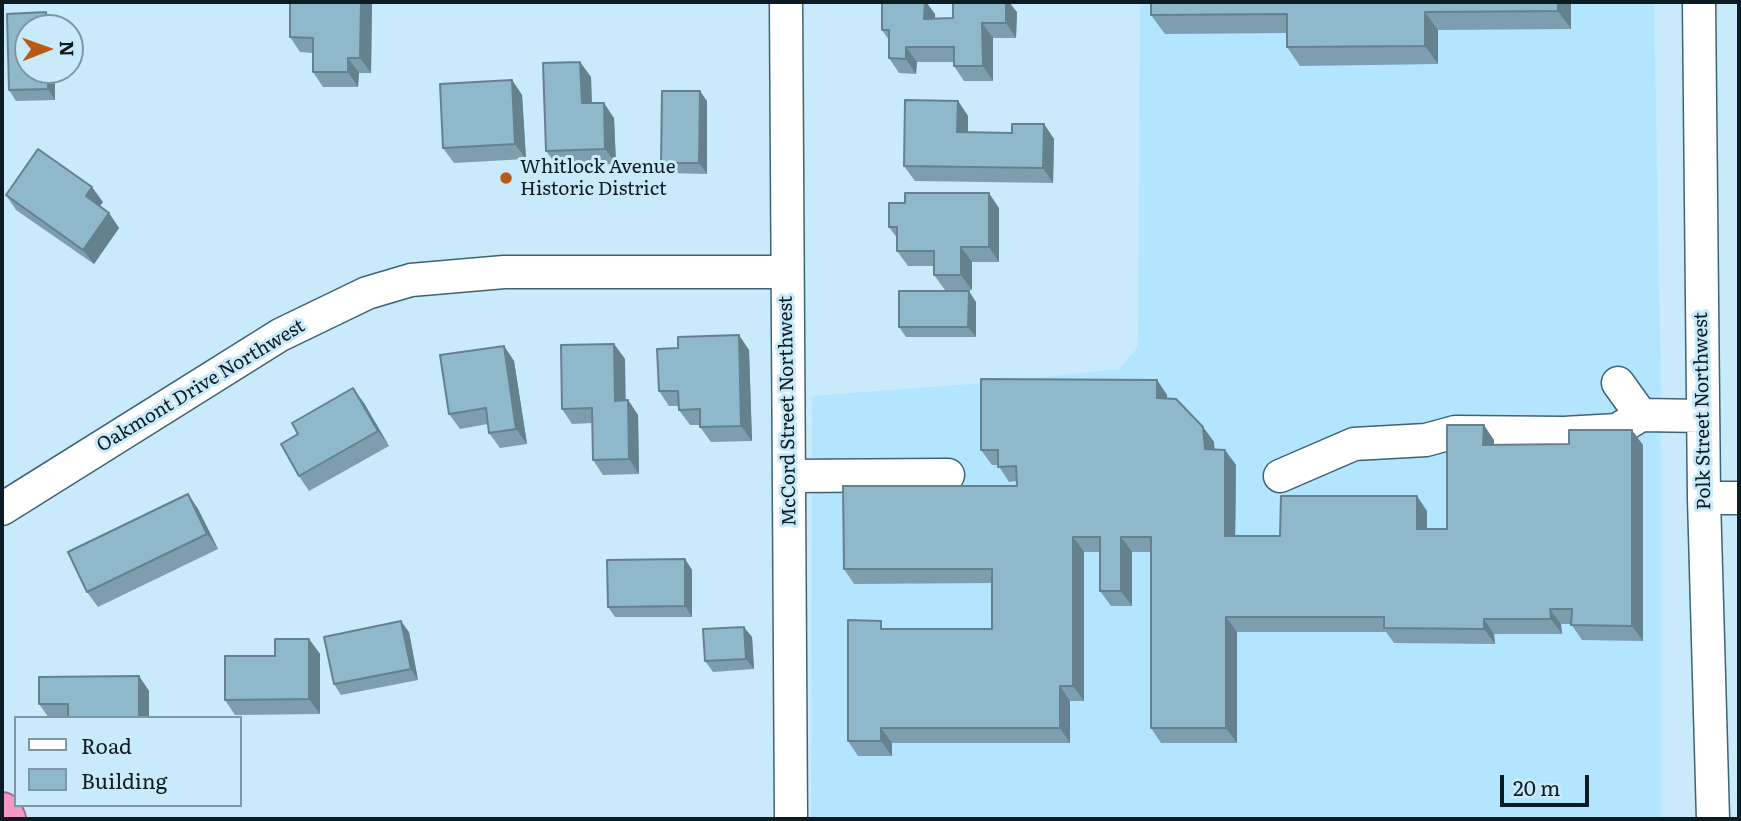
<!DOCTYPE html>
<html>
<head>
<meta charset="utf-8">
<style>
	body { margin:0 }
	#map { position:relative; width:1741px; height:821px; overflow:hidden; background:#c9eafb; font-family:Literata,serif }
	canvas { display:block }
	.frame { position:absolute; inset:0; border:4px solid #0c1c23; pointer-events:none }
	.legend { position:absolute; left:14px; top:716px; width:228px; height:91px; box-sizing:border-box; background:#c9eafb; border:2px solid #7d98a5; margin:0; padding:9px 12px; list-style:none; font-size:21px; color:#0c1c23 }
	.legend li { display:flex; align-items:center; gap:14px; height:35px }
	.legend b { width:35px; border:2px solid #7d98a5 }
	.north { position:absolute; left:14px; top:14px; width:70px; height:70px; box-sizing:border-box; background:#c9eafb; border:2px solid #7d98a5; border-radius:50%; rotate:89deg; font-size:19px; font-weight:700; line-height:28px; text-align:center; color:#0c1c23 }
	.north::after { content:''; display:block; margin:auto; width:24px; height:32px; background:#b95914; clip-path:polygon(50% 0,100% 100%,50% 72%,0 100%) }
	.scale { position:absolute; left:1500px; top:775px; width:89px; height:32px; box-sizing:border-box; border:4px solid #0c1c23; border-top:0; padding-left:9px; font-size:21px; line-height:24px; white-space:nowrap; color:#0c1c23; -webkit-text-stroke:5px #c9eafb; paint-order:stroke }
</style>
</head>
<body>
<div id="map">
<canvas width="1741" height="821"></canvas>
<div class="frame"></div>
<ul class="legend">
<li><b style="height:9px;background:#fff"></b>Road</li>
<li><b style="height:19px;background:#90b8cb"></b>Building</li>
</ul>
<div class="north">N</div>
<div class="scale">20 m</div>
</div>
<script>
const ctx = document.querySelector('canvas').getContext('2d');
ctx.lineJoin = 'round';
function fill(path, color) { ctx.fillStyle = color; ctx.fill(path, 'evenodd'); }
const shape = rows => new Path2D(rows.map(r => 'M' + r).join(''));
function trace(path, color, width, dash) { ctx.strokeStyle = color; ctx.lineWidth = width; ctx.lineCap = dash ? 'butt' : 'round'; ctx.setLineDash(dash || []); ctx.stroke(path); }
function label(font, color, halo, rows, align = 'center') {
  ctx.font = font + ' Literata,serif'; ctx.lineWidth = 6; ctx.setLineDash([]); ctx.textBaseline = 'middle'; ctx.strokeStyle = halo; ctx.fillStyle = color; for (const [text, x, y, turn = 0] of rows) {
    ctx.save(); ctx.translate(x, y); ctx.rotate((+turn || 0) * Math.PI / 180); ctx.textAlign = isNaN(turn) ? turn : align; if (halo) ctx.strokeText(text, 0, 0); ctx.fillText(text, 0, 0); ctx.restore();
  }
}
const built = shape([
	[1140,2,1654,2,1661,381,1661,819,811,819,812,396,997,382,1119,369,1138,347]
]);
const minor = shape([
	[786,2,791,819],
	[1699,2,1704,498,1713,819],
	[1618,383,1641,415,1703,416],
	[789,476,948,475],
	[1280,476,1354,444,1426,440,1455,432,1564,433,1617,430,1641,415],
	[1704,498,1739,498],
	[2,509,280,335,367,293,411,280,504,272,787,272]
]);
const highway = shape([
	[2,812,6,819]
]);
const wall = shape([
	[372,2,371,73,359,73,358,87,323,87,313,72,313,53,300,52,290,37],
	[882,2,926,2,935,14,935,19,953,18,1017,12,1016,38,993,38,993,81,964,81,954,66,954,62,917,62,916,74,899,73,889,58,889,40,882,30],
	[1151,2,1571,2,1571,29,1438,30,1438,64,1300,66,1287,47,1287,33,1165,34,1151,15],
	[54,23,28,70,55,70,55,100,16,101,9,90],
	[580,62,591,77,592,103,614,118,616,164,557,166,546,151],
	[512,80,522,95,526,159,454,163,443,148],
	[707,101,707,174,668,173,661,163],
	[958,101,968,116,968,132,1012,133,1044,124,1054,139,1053,183,915,181,904,166],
	[6,195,103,202,100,206,109,213,119,228,94,264,16,210],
	[999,208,999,262,972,262,972,290,945,290,934,275,934,266,908,266,897,251,897,238,889,227],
	[976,302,976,337,906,337,899,327],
	[614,344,625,359,625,400,628,400,638,415,639,474,603,475,593,460,592,423,572,424,562,409],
	[504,346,514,361,527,444,500,448,489,433,488,424,460,429,449,414],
	[749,350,752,441,711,442,700,427,700,425,690,425,679,410,679,406,669,406,659,391],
	[1157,380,1167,395,1167,398,1203,427,1214,442,1214,450,1225,450,1236,465,1235,536,1280,536,1427,511,1427,529,1447,529,1494,440,1494,445,1643,445,1643,641,1582,640,1571,624,1561,624,1562,634,1494,634,1495,644,1394,643,1386,632,1237,632,1237,743,1161,743,1151,728,1151,552,1132,552,1132,606,1111,606,1100,591,1100,552,1084,552,1084,701,1070,701,1070,743,892,743,892,756,858,756,848,741,886,629,992,629,992,583,854,584,844,569,1017,486,1016,481,1009,482,998,465,992,465,981,450],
	[364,403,389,446,309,491,299,476],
	[188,494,198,509,218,549,98,607,87,592],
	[685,559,692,570,692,617,615,617,608,607],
	[409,632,418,680,341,695,334,684],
	[752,637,754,669,713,672,705,661],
	[309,639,320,654,320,714,235,715,225,700,275,656],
	[139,676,149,691,149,718,49,718,39,704]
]);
const shadedWall = shape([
	[361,2,372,2,371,73,360,58],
	[925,2,926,2,935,14,935,34,924,19],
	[1006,2,1009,2,1017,12,1016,38,1006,23],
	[1558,2,1571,2,1571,29,1558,11],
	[46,12,54,23,54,28,47,28],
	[1425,12,1438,30,1438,64,1425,46],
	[982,23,993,38,993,81,983,66],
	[906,47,917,62,916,74,906,59],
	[348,58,359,73,358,87,348,72],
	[580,62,591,77,592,118,582,103],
	[48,70,55,70,55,100,48,89],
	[512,80,522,95,526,159,515,144],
	[700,91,707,101,707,174,699,163],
	[958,101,968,116,968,147,957,132],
	[604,103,614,118,616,164,605,149],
	[1044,124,1054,139,1053,183,1043,168],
	[92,187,103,202,96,211,86,196],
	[989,193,999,208,999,262,989,247],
	[109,213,119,228,94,264,83,250],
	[961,247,972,262,972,290,961,275],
	[969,291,976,302,976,337,968,327],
	[739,335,749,350,752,441,741,426],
	[614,344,625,359,626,415,615,401],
	[504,346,514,361,527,444,516,429],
	[1157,380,1167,395,1167,413,1157,398],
	[353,388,364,403,389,446,378,431],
	[628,400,638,415,639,474,629,459],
	[1484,425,1494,440,1494,460,1483,445],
	[1203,427,1214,442,1216,464,1205,449],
	[1632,430,1643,445,1643,641,1632,626],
	[1225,450,1236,465,1235,551,1225,536],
	[188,494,198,509,218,549,207,534],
	[1417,496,1427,511,1427,544,1417,529],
	[1073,537,1084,552,1084,701,1073,686],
	[1121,537,1132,552,1132,606,1121,591],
	[685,559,692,570,692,617,685,606],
	[1550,609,1561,624,1562,634,1551,619],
	[1226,617,1237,632,1237,743,1226,728],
	[1484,619,1494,634,1495,644,1484,629],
	[401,621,409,632,418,680,411,669],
	[744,627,752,637,754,669,746,659],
	[309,639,320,654,320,714,309,699],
	[139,676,149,691,149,718,139,718],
	[1060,686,1070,701,1070,743,1060,728],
	[881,728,892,743,892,756,881,741]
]);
const building = shape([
	[290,2,361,2,360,58,348,58,348,72,313,72,313,38,290,37,290,2],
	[882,2,925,2,924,19,953,18,953,2,1006,2,1006,23,982,23,983,66,954,66,954,47,906,47,906,59,889,58,889,30,882,30,882,2],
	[1151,2,1558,2,1558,11,1425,12,1425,46,1287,47,1287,14,1151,15,1151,2],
	[46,12,47,28,28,28,28,70,48,70,48,89,9,90,7,14,46,12],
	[580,62,582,103,604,103,605,149,546,151,543,63,580,62],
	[512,80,515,144,443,148,440,84,512,80],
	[662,91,700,91,699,163,661,163,662,91],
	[905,100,958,101,957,132,1012,133,1012,124,1044,124,1043,168,904,166,905,100],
	[38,149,92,187,86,196,109,213,83,250,6,195,38,149],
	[905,193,989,193,989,247,961,247,961,275,934,275,934,251,897,251,897,227,889,227,889,203,905,203,905,193],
	[899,291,969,291,968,327,899,327,899,291],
	[739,335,741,426,700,427,700,409,679,410,678,391,659,391,657,349,678,348,678,337,739,335],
	[614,344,615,401,628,400,629,459,593,460,592,408,562,409,561,345,614,344],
	[504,346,516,429,489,433,486,408,449,414,440,355,504,346],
	[981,379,1157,380,1157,398,1176,399,1203,427,1205,449,1225,450,1225,536,1280,536,1281,496,1417,496,1417,529,1447,529,1447,425,1484,425,1483,445,1569,444,1569,430,1632,430,1632,626,1571,625,1572,609,1550,609,1551,619,1484,619,1484,629,1384,628,1384,617,1226,617,1226,728,1151,728,1151,537,1121,537,1121,591,1100,591,1100,537,1073,537,1073,686,1060,686,1060,728,881,728,881,741,848,741,848,620,881,621,881,629,992,629,992,569,844,569,843,486,1017,486,1016,466,998,467,998,450,981,450,981,379],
	[353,388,378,431,299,476,281,444,298,434,292,423,353,388],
	[188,494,207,534,87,592,68,552,188,494],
	[685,559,685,606,608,607,607,560,685,559],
	[401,621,411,669,334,684,324,637,401,621],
	[744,627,746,659,705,661,703,629,744,627],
	[275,639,309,639,309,699,225,700,225,656,275,656,275,639],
	[139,676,139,718,68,718,68,704,39,704,39,677,139,676]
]);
const markers = [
	[506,178,7,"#b95914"]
];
const poiNames = [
	["Whitlock Avenue",520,167],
	["Historic District",520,189]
];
const streetNames = [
	["Oakmont Drive Northwest",201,386,-31],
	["McCord Street Northwest",788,411,-91],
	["Polk Street Northwest",1703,411,-91]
];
fill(built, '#b3e5fe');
trace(minor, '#3e6375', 35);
trace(highway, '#a36d8d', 42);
trace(minor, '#fff', 32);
trace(highway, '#f598c6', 38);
fill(wall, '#7c9eaf');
fill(shadedWall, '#65818e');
fill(building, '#90b8cb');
trace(building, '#65818e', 2);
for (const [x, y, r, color] of markers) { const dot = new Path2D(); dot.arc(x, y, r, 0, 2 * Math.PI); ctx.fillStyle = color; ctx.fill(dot); trace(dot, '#c9eafb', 2.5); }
label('19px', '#0c1c23', '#c9eafb', poiNames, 'left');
label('19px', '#0c1c23', '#c9eafb', streetNames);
</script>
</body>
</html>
